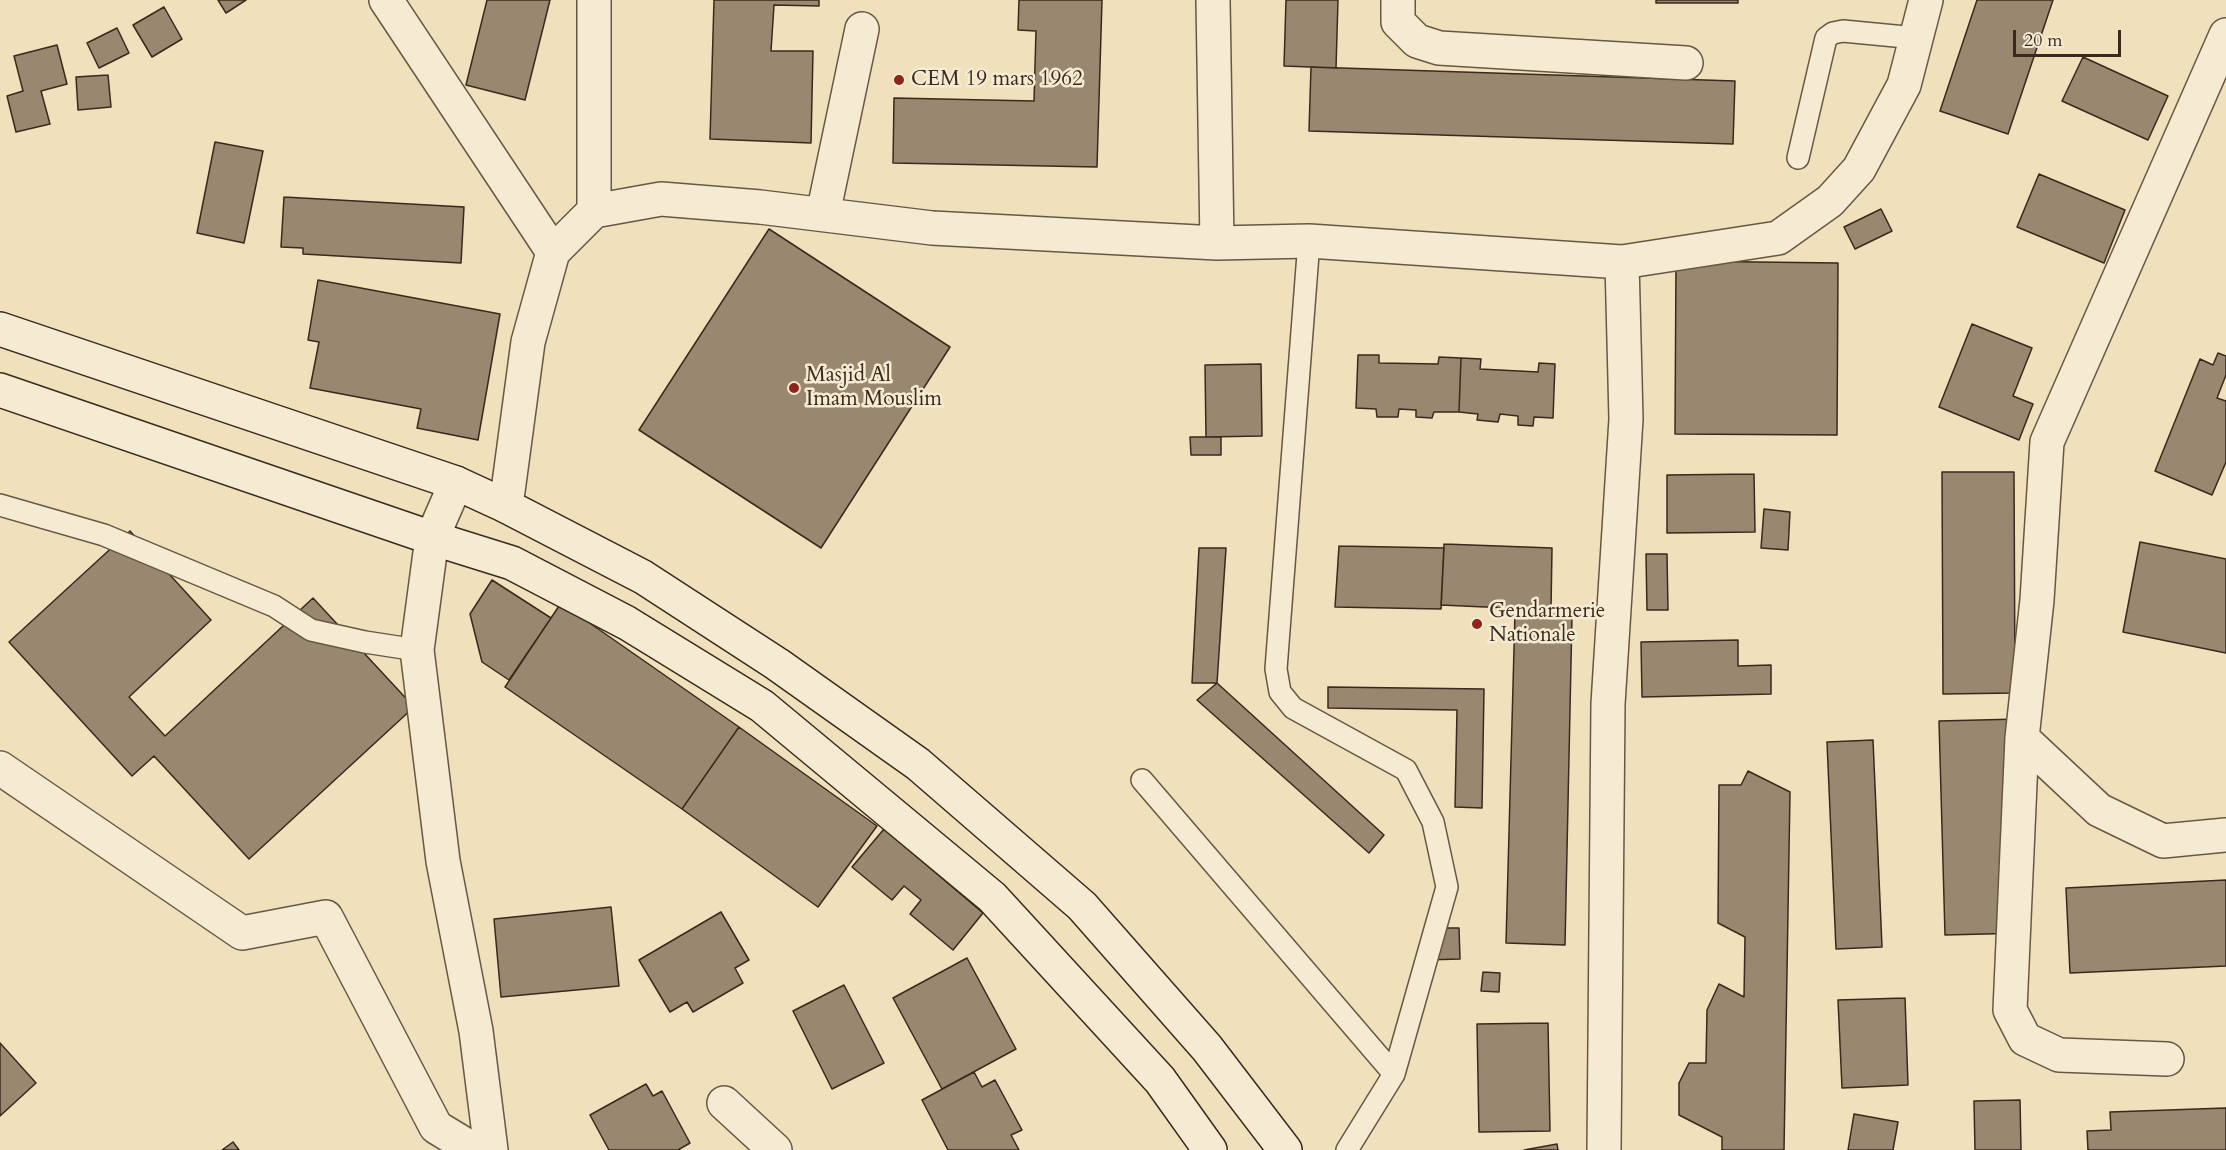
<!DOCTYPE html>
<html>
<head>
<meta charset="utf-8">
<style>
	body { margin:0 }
	#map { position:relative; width:2226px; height:1150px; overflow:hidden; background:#f0e0bb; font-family:Cardo,serif }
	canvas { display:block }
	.scale { position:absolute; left:2013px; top:30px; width:108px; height:27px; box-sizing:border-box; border:3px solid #3a291c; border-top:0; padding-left:8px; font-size:18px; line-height:21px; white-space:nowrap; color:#3a291c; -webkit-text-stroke:4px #f5ebd3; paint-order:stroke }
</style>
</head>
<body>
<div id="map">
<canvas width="2226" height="1150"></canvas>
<div class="scale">20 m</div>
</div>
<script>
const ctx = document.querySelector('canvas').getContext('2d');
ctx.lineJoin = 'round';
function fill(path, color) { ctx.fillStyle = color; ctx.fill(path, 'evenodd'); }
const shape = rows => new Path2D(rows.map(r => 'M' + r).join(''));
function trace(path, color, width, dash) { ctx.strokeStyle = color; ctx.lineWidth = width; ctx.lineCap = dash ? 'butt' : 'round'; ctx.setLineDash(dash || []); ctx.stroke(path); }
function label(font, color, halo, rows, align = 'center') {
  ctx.font = font + ' Cardo,serif'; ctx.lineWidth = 5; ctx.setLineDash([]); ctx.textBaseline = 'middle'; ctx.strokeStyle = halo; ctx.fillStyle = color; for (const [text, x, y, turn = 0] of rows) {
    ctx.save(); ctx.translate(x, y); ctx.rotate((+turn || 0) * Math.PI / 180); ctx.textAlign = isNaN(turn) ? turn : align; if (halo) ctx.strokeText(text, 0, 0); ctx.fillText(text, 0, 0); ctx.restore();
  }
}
const building = shape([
	[218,0,246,0,226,13,218,0],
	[487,0,550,0,525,100,466,85,487,0],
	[714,0,819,0,819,6,774,5,771,51,813,51,811,143,710,139,714,0],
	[1019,0,1102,0,1097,167,893,163,894,98,1034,101,1036,31,1018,30,1019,0],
	[1286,0,1338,0,1336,68,1284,66,1286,0],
	[1656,0,1738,0,1738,3,1656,3,1656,0],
	[1977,0,2053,0,2008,134,1940,111,1977,0],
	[164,7,182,39,152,57,133,25,164,7],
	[117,28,129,53,99,68,87,43,117,28],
	[57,45,67,84,41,91,50,124,16,132,7,96,23,91,14,56,57,45],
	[2083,57,2168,96,2148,140,2062,101,2083,57],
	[1311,67,1735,81,1733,144,1309,131,1311,67],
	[108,75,111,107,78,110,76,77,108,75],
	[215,142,263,151,244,243,197,233,215,142],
	[2039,174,2125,210,2104,263,2017,227,2039,174],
	[284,197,464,207,461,263,303,254,303,248,281,247,284,197],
	[1881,209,1892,231,1855,249,1844,227,1881,209],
	[769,229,950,347,821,548,639,430,769,229],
	[1676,261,1838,263,1837,435,1675,434,1676,261],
	[318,280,500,314,478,440,417,428,421,409,310,388,319,342,308,340,318,280],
	[1972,324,2032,348,2013,396,2033,404,2019,440,1939,407,1972,324],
	[2218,353,2226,356,2226,375,2217,398,2226,401,2226,462,2212,495,2155,471,2200,359,2213,365,2218,353],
	[1358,355,1379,355,1379,363,1438,364,1439,357,1461,358,1459,412,1434,412,1432,418,1416,417,1416,410,1399,409,1398,417,1377,417,1376,409,1356,408,1358,355],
	[1461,358,1481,359,1480,369,1538,372,1539,363,1555,364,1553,418,1534,417,1533,426,1518,425,1518,416,1500,414,1498,422,1477,420,1478,414,1459,412,1461,358],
	[1261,364,1262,436,1206,437,1205,365,1261,364],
	[1190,437,1221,437,1221,455,1191,455,1190,437],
	[1942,472,2014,472,2015,693,1943,694,1942,472],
	[1754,474,1755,532,1667,533,1667,475,1754,474],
	[1764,509,1790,512,1788,550,1761,548,1764,509],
	[130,531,211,620,129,697,165,736,313,598,414,707,249,859,154,756,132,776,9,642,130,531],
	[2140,542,2226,559,2226,653,2123,632,2140,542],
	[1444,544,1552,548,1551,610,1441,605,1444,544],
	[1339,546,1444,548,1441,609,1335,607,1339,546],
	[1199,548,1226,548,1217,683,1192,683,1199,548],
	[1646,554,1667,554,1668,610,1647,610,1646,554],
	[492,580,551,618,509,680,482,662,470,614,492,580],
	[561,603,739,727,682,809,505,687,561,603],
	[1515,612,1572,615,1565,945,1506,943,1515,612],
	[1738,640,1738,666,1771,665,1771,694,1642,697,1641,642,1738,640],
	[1217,683,1384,835,1369,853,1197,700,1217,683],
	[1328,687,1484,689,1482,808,1455,807,1457,710,1328,708,1328,687],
	[2019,719,2025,933,1945,935,1939,721,2019,719],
	[739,727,877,826,818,907,682,809,739,727],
	[1873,740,1882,947,1836,949,1827,742,1873,740],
	[1748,771,1790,792,1784,1150,1722,1150,1722,1137,1679,1115,1679,1083,1689,1063,1706,1063,1707,1010,1719,984,1744,997,1745,937,1718,923,1719,785,1741,785,1748,771],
	[884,829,983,913,953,950,910,914,921,900,904,886,892,900,852,867,884,829],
	[2226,880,2226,966,2070,973,2066,888,2226,880],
	[611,907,619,986,501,997,494,919,611,907],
	[721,912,749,960,735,968,743,983,693,1012,687,1002,670,1012,639,960,721,912],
	[1425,928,1459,928,1460,959,1425,960,1425,928],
	[967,958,1016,1049,942,1089,893,998,967,958],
	[1483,972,1500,973,1499,992,1481,991,1483,972],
	[844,985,884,1063,832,1089,793,1011,844,985],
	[1905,998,1908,1085,1842,1088,1838,1000,1905,998],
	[1548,1023,1550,1131,1479,1132,1477,1024,1548,1023],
	[0,1043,36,1083,0,1116,0,1043],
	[974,1072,982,1087,995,1080,1022,1130,1011,1135,1019,1150,948,1150,922,1100,974,1072],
	[646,1084,653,1096,662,1091,690,1143,678,1150,609,1150,590,1115,646,1084],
	[2020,1100,2021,1150,1975,1150,1974,1101,2020,1100],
	[2226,1108,2226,1150,2088,1150,2087,1131,2111,1130,2110,1112,2226,1108],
	[1854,1114,1898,1122,1893,1150,1848,1150,1854,1114],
	[233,1142,239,1150,222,1150,233,1142],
	[1557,1144,1558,1150,1524,1150,1557,1144]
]);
const lane = shape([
	[1798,158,1826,38,1833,33,1843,31,1916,38],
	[1309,241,1276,669,1280,692,1293,708,1406,770,1433,822,1447,887,1394,1074,1347,1150],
	[0,505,104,535,274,606,311,630,365,642,417,650],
	[1142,780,1394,1074]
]);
const street = shape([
	[386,0,553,252],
	[1213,0,1217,243],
	[1398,0,1398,22,1417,41,1439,48,1686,63],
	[2226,35,2047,442,2037,600,2022,738,2099,810,2163,841,2226,835],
	[594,211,594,0],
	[823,214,862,29],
	[1622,262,1778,238,1830,201,1859,169,1904,85,1926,0],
	[456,483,432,538,417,650,443,861,476,1031,491,1150],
	[506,506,528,342,553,252,594,211,661,199,760,207,932,228,1217,243,1309,241,1622,262,1626,419,1608,704,1604,1150],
	[2022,738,2010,1010,2025,1039,2059,1055,2167,1059],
	[0,768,242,933,326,917,436,1127,474,1150],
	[724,1103,775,1150]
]);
const secondary = shape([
	[0,329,456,483,506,506,643,577,777,664,918,764,1082,906,1207,1048,1285,1150],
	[0,390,432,538,512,563,627,623,762,706,992,897,1160,1080,1210,1150]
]);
const markers = [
	[899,80,6,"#8f2418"],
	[794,388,6,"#8f2418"],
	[1477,624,6,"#8f2418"]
];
const poiNames = [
	["CEM 19 mars 1962",911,80],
	["Masjid Al",806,376],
	["Imam Mouslim",806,400],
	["Gendarmerie",1489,612],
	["Nationale",1489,636]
];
fill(building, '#99886f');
trace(building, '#3a291c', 1.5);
trace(lane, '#685744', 24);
trace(street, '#685744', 36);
trace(secondary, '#3a291c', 36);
trace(lane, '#f5ebd3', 21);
trace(street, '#f5ebd3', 33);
trace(secondary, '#f5ebd3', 33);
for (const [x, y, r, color] of markers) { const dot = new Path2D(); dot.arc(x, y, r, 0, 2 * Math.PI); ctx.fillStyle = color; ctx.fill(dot); trace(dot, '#f5ebd3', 2); }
label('21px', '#3a291c', '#f5ebd3', poiNames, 'left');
</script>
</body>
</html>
